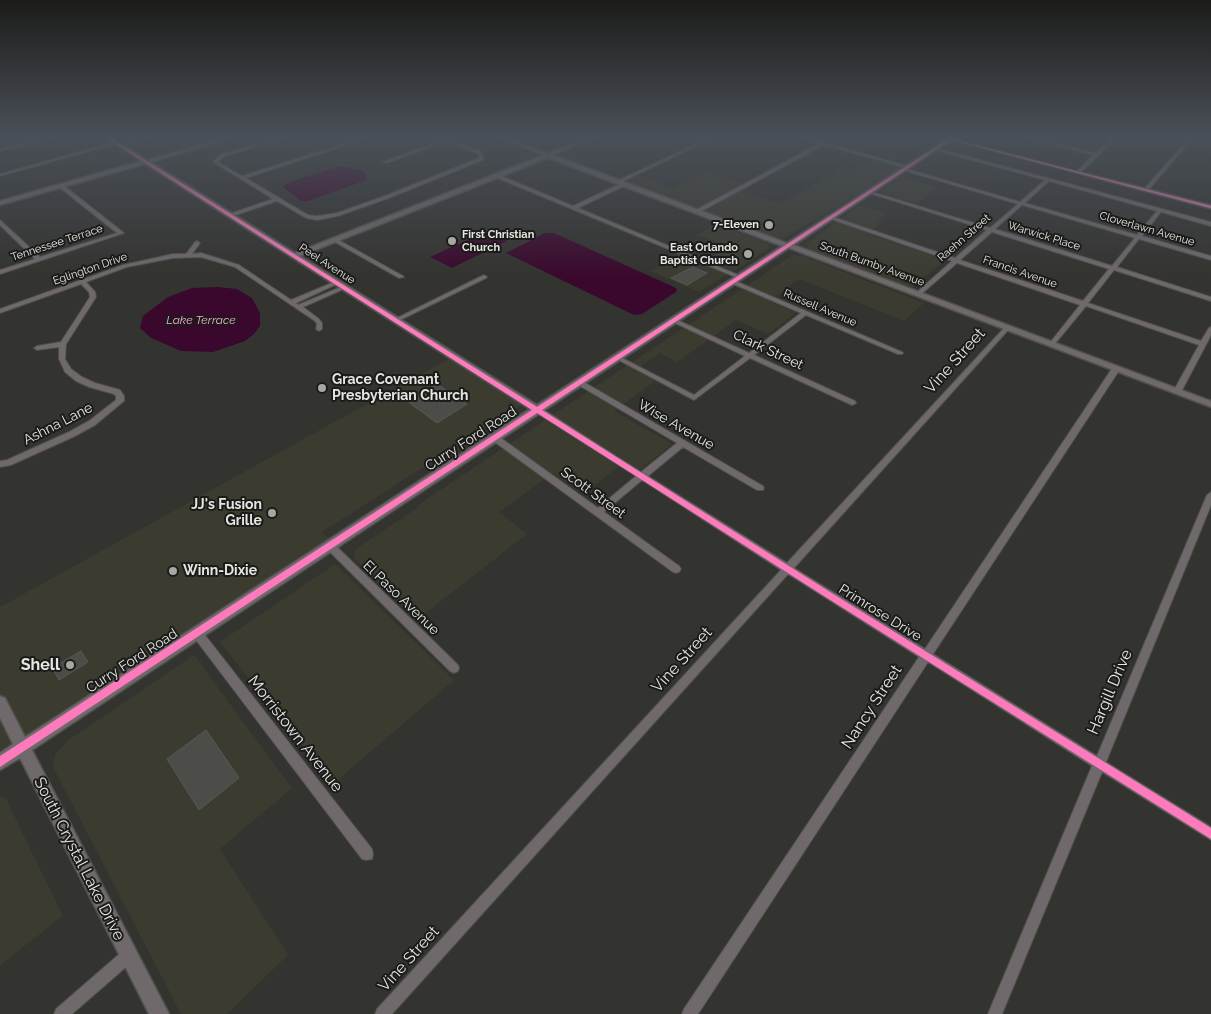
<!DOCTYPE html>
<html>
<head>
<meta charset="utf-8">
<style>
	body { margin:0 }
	canvas { display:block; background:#33332f }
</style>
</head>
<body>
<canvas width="1211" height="1014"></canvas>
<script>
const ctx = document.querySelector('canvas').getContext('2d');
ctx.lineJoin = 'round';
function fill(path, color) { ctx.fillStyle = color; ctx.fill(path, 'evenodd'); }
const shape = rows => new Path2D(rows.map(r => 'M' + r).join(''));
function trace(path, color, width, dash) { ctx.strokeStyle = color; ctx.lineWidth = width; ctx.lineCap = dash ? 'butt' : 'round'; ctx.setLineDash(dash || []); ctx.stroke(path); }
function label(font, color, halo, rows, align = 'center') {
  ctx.font = font + ' Raleway,sans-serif'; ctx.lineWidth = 4; ctx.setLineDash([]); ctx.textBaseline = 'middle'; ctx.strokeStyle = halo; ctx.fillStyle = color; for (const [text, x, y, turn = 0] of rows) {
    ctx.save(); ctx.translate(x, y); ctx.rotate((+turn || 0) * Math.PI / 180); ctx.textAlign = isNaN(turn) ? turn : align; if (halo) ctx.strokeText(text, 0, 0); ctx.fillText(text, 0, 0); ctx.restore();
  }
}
const built = shape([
	[872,159,901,167,832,210,784,238,775,237,696,208,694,209,625,181,637,175,672,188,706,171,750,186,742,191,780,204,844,167,854,170],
	[902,177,938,188,916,204,879,192],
	[860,205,887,214,877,221,881,223,867,234,945,260,912,288,807,248,806,244],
	[717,224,767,243,770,248,699,292,651,271,685,251,706,260,728,247,698,235],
	[793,255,802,256,924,303,904,321,799,279,769,301,796,313,768,334,736,320,677,362,660,353,635,370,655,381,614,411,672,444,636,473,622,464,584,493,553,473,499,512,527,534,418,619,355,559,354,553,356,549,417,508,416,506],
	[452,357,524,403,322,532,334,544,0,761,0,607],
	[335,564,454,680,333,784,220,642],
	[194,655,292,788,220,849,288,955,227,1014,181,1014,53,767,55,755,67,741],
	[0,796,6,799,63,916,0,965]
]);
const water = shape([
	[340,166,361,170,366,174,367,180,308,201,301,201,284,188,283,186,290,182],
	[487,231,507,241,452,268,430,257],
	[545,233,554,233,674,287,677,289,676,292,642,314,634,315,506,253],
	[218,287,237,289,252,298,260,313,260,326,254,334,245,341,213,352,181,351,151,338,140,328,143,316,168,297,192,288]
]);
const building = shape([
	[693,267,707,273,687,285,671,278,693,267],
	[437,384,467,404,437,423,407,401,410,399,407,397,414,392,418,395,437,384],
	[81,651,88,662,59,680,52,668,81,651],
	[206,730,239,778,199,810,167,759,206,730]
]);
const minor = shape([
	[52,136,59,136,0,151,0,149,52,136],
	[150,136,157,136,120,146,118,145,150,136],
	[284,136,290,136,225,156,218,162,242,176,368,136,374,136,246,178,308,215,317,216,337,213,385,196,479,158,480,156,476,153,447,141,387,163,383,162,443,140,435,136,441,136,480,151,484,156,483,160,389,198,338,216,317,220,306,218,277,201,233,216,229,216,229,214,273,199,213,162,221,154,284,136],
	[574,136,580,136,589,140,585,141,574,136],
	[713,136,718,136,619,183,615,182,713,136],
	[797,136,803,136,910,167,906,168,824,145,698,213,694,213,694,211,820,143,797,136],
	[1017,136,1024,136,1096,153,1115,136,1119,136,1081,172,1145,188,1191,136,1195,136,1149,189,1211,205,1211,209,948,139,950,138,1077,171,1093,155,1017,136],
	[115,142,119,143,0,176,0,174,115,142],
	[936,148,1211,222,1211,226,1161,212,1142,236,1211,256,1211,260,1139,239,1117,267,1211,297,1211,301,1114,270,1088,303,1201,341,1209,328,1211,327,1211,335,1180,394,1177,394,1173,392,1199,345,1086,306,1053,346,1049,346,1049,344,1080,305,957,263,919,296,915,296,915,294,952,261,828,218,833,217,955,258,987,230,869,193,869,191,990,228,1018,204,903,170,907,169,1020,202,1045,180,934,150,936,148],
	[1049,181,1157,211,1137,235,1025,203,1049,181],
	[1022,205,1135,238,1112,266,995,229,1022,205],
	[992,232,1109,269,1083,301,960,260,992,232],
	[495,175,499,175,573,206,622,183,626,183,626,185,578,208,743,277,738,278,495,177,495,175],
	[59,185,63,185,124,233,0,274,0,270,35,259,0,225,0,220,40,257,117,233,59,187,59,185],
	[335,238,403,276,404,277,399,278,333,241,333,239,335,238],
	[197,241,200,243,192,254,201,253,239,265,291,300,334,282,339,283,296,303,298,305,341,287,346,288,303,307,319,319,322,323,322,329,319,331,316,329,317,324,315,321,235,267,201,257,173,258,127,267,86,282,95,292,96,297,66,344,65,359,71,369,82,377,95,383,120,390,124,396,124,401,95,425,75,436,11,465,0,467,0,461,7,460,69,432,89,421,116,400,116,396,114,394,89,387,76,381,65,372,59,359,59,347,37,350,34,348,37,346,61,342,90,297,89,292,81,284,0,313,0,309,123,265,173,254,186,254,195,242,197,241],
	[484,275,487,277,486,278,398,321,394,321,393,320,484,275],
	[733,280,902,352,903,353,902,354,898,354,806,315,754,355,855,401,856,403,852,405,750,358,694,400,615,358,618,356,620,357,694,395,745,356,673,322,673,320,677,320,749,353,801,313,731,283,730,282,733,280],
	[1007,326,1010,328,1009,329,794,568,925,649,1113,367,1119,367,1120,369,933,654,1097,756,1207,495,1211,492,1211,505,1106,762,1211,827,1211,840,1102,772,1002,1014,988,1014,1092,766,928,662,698,1014,682,1014,684,1009,919,657,788,574,392,1014,375,1014,377,1009,781,570,642,480,604,512,679,566,681,569,679,572,676,573,673,572,492,440,491,438,492,436,498,436,598,508,636,476,535,412,534,410,535,408,541,408,641,472,677,443,575,383,579,381,582,381,763,486,764,488,763,490,757,490,683,447,648,476,787,563,1005,327,1007,326],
	[330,542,333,543,458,665,459,668,458,671,454,673,450,671,327,549,325,546,327,543,330,542],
	[197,629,201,630,372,849,373,854,372,859,367,860,362,859,193,636,192,633,193,630,197,629],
	[129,948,134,950,136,955,134,960,72,1014,54,1014,56,1009,124,950,129,948]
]);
const tertiary = shape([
	[102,136,109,136,147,160,231,136,240,136,151,162,295,253,543,155,493,136,501,136,548,153,592,136,600,136,553,155,787,243,951,136,958,136,794,245,1211,401,1211,407,789,248,32,750,169,1014,149,1014,20,758,0,770,0,753,13,744,0,718,0,696,5,698,25,737,530,409,145,164,0,205,0,201,141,161,102,136],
	[548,158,782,246,537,405,300,256,548,158]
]);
const cycleway = shape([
	[103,136,107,136,537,407,953,136,957,136,953,139,1211,206,1211,208,951,140,542,410,830,592,1211,828,1211,839,824,596,537,413,0,767,0,756,532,410,103,136]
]);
const markers = [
	[769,225,5,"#a7a7a3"],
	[452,241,5,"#a7a7a3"],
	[748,254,5,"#a7a7a3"],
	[322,388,5,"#a7a7a3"],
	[272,513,5,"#a7a7a3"],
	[173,571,5,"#a7a7a3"],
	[70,665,5,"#a7a7a3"]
];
const farPoinames = [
	["7-Eleven",759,225],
	["First Christian",462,235,"left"],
	["Church",462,248,"left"],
	["East Orlando",738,248],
	["Baptist Church",738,261]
];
const farStreetnames = [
	["Cloverlawn Avenue",1147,229,16],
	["Warwick Place",1044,236,17],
	["Raehn Street",964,238,-41],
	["Tennessee Terrace",57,243,-18],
	["Peel Avenue",327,264,33],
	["South Bumby Avenue",872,264,20],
	["Eglington Drive",90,269,-19],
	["Francis Avenue",1020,272,19],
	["Russell Avenue",820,308,23]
];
const farWaternames = [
	["Lake Terrace",201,320]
];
const streetNames = [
	["Clark Street",768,350,25],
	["Ashna Lane",58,424,-27],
	["Wise Avenue",676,425,30],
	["Curry Ford Road",471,439,-33],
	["Scott Street",593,493,36],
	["El Paso Avenue",401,598,44],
	["Primrose Drive",880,613,32],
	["Curry Ford Road",132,661,-33]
];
const poiNames = [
	["Grace Covenant",332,380],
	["Presbyterian Church",332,396],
	["JJ's Fusion",262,505,"right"],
	["Grille",262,521,"right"],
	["Winn-Dixie",183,571]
];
const nearStreetnames = [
	["Vine Street",955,361,-48],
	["Vine Street",682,660,-48],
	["Hargill Drive",1110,692,-67],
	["Nancy Street",872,707,-57],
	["Morristown Avenue",295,734,52],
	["South Crystal Lake Drive",79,859,63],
	["Vine Street",409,959,-48]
];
const nearPoinames = [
	["Shell",60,665]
];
fill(built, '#3b3b30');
fill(water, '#3a082c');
fill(building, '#4c4c49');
trace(building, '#585956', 1);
trace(minor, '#4f4f4c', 2);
trace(tertiary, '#4f4f4c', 3);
fill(minor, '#70696b');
fill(tertiary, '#70696b');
fill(cycleway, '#fd7abc');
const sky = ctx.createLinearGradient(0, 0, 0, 278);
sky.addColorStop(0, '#1c1c1a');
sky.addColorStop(0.49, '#4a5058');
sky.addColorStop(1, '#4a505800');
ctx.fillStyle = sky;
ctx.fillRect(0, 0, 1211, 278);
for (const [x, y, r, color] of markers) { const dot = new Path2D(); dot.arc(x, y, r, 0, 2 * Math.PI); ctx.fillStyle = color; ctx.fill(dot); trace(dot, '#1b1b19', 2); }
label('bold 11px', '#e5e5e2', '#1b1b19', farPoinames, 'right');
label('11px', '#e5e5e2', '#1b1b19', farStreetnames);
label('italic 12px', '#fca3db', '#1b1b19', farWaternames);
label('14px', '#e5e5e2', '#1b1b19', streetNames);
label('bold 14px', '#e5e5e2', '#1b1b19', poiNames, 'left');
label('16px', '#e5e5e2', '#1b1b19', nearStreetnames);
label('bold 16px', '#e5e5e2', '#1b1b19', nearPoinames, 'right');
</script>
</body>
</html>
